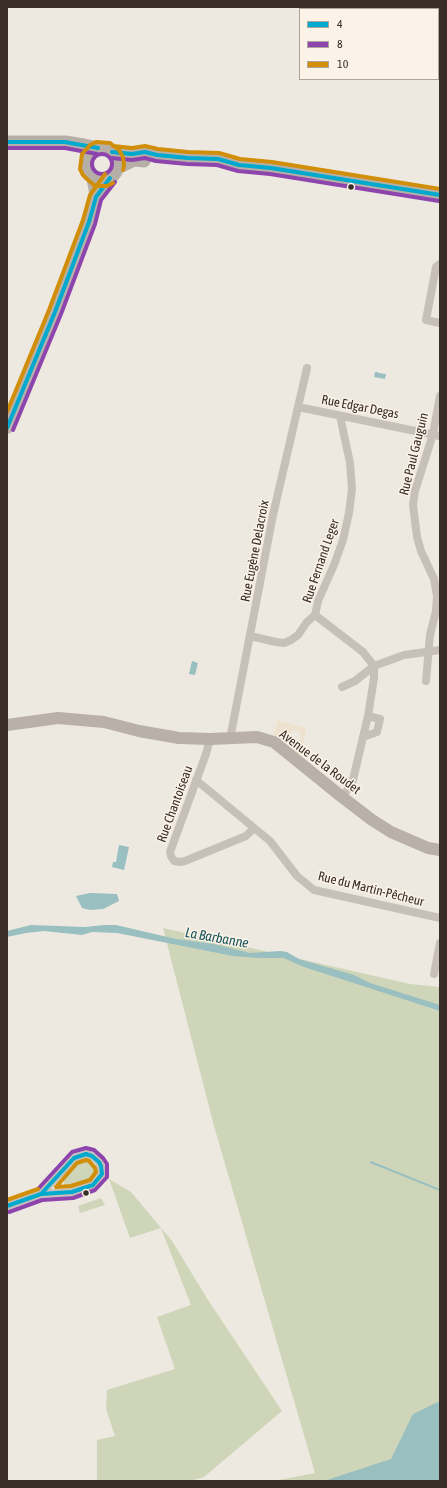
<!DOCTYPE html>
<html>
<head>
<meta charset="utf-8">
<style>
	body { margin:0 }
	#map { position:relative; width:447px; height:1488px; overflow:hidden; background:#eee9e0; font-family:"Asap Condensed",sans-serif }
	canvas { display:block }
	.frame { position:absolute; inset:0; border:8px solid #382d27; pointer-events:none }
	.legend { position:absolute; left:299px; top:8px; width:140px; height:72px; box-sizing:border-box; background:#fbf3e7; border:1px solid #ada49a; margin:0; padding:5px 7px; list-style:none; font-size:12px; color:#382d27 }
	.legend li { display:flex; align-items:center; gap:8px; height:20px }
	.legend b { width:20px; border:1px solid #ada49a }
</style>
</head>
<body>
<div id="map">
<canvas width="447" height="1488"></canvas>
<div class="frame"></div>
<ul class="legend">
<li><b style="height:5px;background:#00a9ce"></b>4</li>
<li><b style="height:5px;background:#8e44ad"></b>8</li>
<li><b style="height:5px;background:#d18e08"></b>10</li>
</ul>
</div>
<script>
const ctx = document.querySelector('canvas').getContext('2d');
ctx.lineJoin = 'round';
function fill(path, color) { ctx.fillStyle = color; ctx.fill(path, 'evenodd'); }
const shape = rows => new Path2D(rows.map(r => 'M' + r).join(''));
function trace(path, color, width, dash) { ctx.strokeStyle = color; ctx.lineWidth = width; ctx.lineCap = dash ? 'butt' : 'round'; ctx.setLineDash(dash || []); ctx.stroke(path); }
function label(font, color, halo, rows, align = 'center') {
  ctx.font = font + ' "Asap Condensed",sans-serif'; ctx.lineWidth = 3; ctx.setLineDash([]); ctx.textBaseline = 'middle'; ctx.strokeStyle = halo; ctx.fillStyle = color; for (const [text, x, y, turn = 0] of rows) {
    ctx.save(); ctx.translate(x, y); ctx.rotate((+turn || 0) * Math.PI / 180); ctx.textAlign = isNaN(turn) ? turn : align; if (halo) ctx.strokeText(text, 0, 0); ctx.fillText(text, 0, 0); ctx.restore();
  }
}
const green = shape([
	[163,928,410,984,440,987,440,1481,274,1481,315,1473,214,1126],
	[88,1158,98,1167,99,1174,92,1183,68,1190,64,1185,63,1176,77,1161,83,1159],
	[109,1179,131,1192,172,1241,208,1300,282,1411,204,1477,190,1481,97,1481,97,1440,115,1436,106,1409,107,1390,175,1369,157,1317,191,1305,161,1228,130,1238],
	[101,1198,105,1205,80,1213,78,1206]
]);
const plaza = shape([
	[278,720,306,728,300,759,273,739],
	[296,730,301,733,300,746,295,751,283,742,292,731]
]);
const water = shape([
	[375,372,378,372,378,373,386,374,385,379,374,377],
	[192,661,198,663,195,675,189,674],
	[119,845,129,847,124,870,112,867,113,862,116,862],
	[90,893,117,894,119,901,103,909,90,910,82,908,76,896],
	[31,925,85,927,104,925,116,925,176,939,214,944,250,953,280,951,287,952,299,959,354,975,370,983,440,1005,440,1011,301,966,284,958,257,958,233,956,117,933,92,932,82,935,44,931,26,933,7,937,7,931],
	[371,1161,440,1189,440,1191,370,1163],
	[440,1401,440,1481,324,1481,391,1459,413,1414]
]);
const street = shape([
	[440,264,436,267,426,320,440,323],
	[298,407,440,436],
	[315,615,363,652,374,666,374,678,368,716,352,784,342,797],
	[250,636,276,642,284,643,291,640,298,635,307,622,315,615,318,601,334,565,343,540,349,513,352,489,350,463,340,416],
	[426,681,430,635,436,611,437,596,434,579,421,551,417,537,413,505,415,491,433,434,440,396],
	[342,687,355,681,374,666,404,655,440,650],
	[363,737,377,732,380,719,368,716],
	[210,739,206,754,170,852,171,856,174,861,180,862,185,861,246,836,254,828],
	[230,739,273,515,307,368],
	[196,780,270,841,297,876,314,890,440,918],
	[434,974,440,943],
	[7,1206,41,1194,72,1192,93,1185,97,1181,102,1174,101,1166,99,1162,92,1156,86,1154,74,1158,41,1194]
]);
const secondary = shape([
	[92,176,96,197],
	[7,428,55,312,89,222,96,197,110,178],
	[7,725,58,718,104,722,139,731,179,738,210,739,257,737,274,742,342,797,372,820,391,832,428,848,440,850]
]);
const primary = shape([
	[7,142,65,142,84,145,98,148],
	'86 164a16 16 0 1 1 32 0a16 16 0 1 1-32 0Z',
	[112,152,132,154,145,152,157,155,188,158,218,159,239,165,271,168,440,195],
	[117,168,134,160,144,161]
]);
const bus1 = shape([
	[7,142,65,142,98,148],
	[112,152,132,154,145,152,157,155,188,158,218,159,239,165,271,168,440,195],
	[7,428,55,312,89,222,96,197,110,178],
	[86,1154,92,1156,99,1162,101,1166,102,1174,93,1185,72,1192,41,1194,74,1158,86,1154],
	[7,1206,41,1194]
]);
const bus2 = shape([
	[7,148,65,148,97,154],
	'92 164a10 10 0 1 1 20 0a10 10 0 1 1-20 0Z',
	[111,158,132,160,145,158,156,161,187,164,217,165,238,171,270,174,439,201],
	[13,430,61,314,95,224,101,200,115,182],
	[9,1212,42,1200,73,1198,95,1190,107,1177,107,1164,103,1158,94,1150,86,1148,72,1152,38,1189]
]);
const bus3 = shape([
	[113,146,132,148,145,146,158,149,188,152,219,153,240,159,272,162,440,189],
	[113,183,107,186,100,186,94,185,88,180,83,175,80,169,82,154,90,145,96,142,110,143,119,150,123,157,124,166,123,170],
	[7,412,49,310,83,220,90,195,105,174],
	[86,1160,89,1161,95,1168,96,1172,90,1180,71,1186,56,1187,77,1163,86,1160],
	[7,1200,38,1189]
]);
const markers = [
	[351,187,3.5,"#382d27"],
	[86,1193,3.5,"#382d27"]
];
const streetNames = [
	["Rue Edgar Degas",360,407,11],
	["Rue Paul Gauguin",414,454,-76],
	["Rue Eugène Delacroix",255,551,-79],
	["Rue Fernand Leger",321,561,-71],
	["Avenue de la Roudet",320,762,37],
	["Rue Chantoiseau",175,804,-70],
	["Rue du Martin-Pêcheur",371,889,14]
];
const waterNames = [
	["La Barbanne",217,938,10]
];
fill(green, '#ced5b8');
fill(plaza, '#eee2ce');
fill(water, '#99bfc1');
trace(street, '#c7c0b9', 8);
trace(secondary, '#b8b0a9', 12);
trace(primary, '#b6afa8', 13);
trace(bus1, '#00a9ce', 4);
trace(bus2, '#8e44ad', 4);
trace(bus3, '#d18e08', 4);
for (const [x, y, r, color] of markers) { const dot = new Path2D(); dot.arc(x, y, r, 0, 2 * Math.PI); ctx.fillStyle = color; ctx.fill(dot); trace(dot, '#fbf3e7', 1.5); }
label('13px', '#382d27', '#fbf3e7', streetNames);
label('italic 14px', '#18555e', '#fbf3e7', waterNames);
</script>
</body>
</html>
